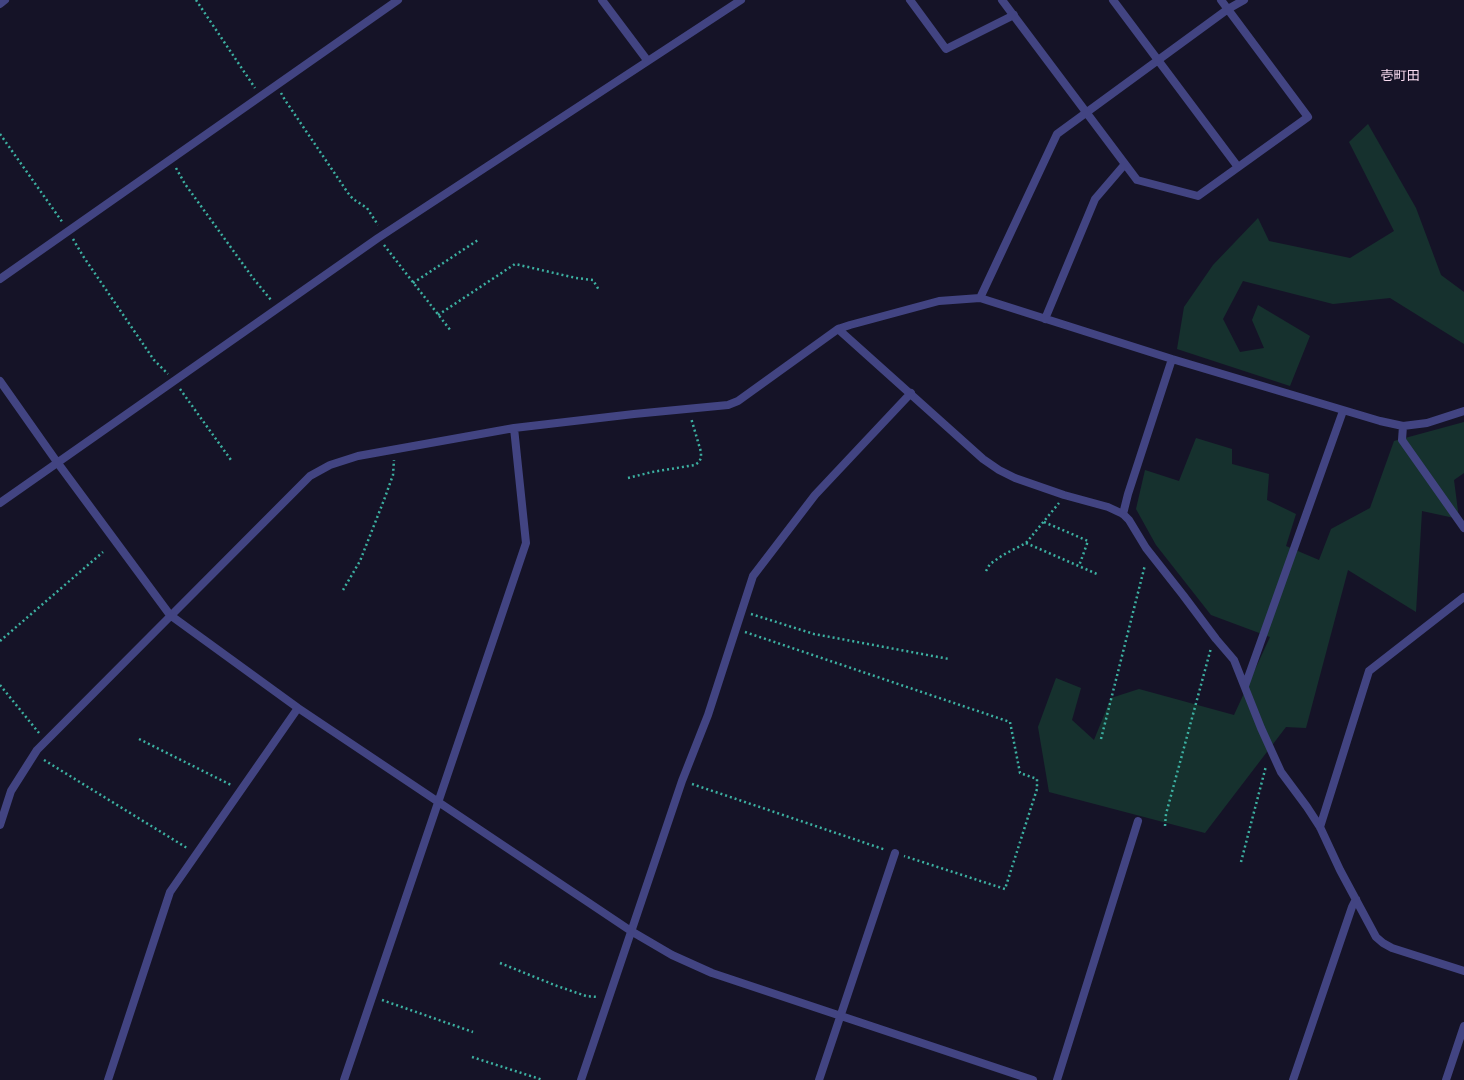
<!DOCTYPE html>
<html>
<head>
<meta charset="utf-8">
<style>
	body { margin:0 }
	canvas { display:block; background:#151327 }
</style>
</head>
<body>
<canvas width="1464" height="1080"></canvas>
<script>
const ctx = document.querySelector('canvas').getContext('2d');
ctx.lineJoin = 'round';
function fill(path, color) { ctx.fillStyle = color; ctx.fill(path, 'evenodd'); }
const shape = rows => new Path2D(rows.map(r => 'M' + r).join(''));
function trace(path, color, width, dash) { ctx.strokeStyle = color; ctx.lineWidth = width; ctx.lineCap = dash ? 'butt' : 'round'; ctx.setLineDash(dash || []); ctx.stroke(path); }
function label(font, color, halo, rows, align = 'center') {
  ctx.font = font + ' "Source Sans 3","Noto Sans JP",sans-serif'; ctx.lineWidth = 3; ctx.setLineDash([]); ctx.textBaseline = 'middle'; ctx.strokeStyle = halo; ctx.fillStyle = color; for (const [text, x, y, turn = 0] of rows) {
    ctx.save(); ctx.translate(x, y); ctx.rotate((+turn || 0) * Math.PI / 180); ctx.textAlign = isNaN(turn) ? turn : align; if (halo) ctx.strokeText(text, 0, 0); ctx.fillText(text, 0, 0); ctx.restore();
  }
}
const green = shape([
	[1368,124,1416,208,1441,275,1464,292,1464,344,1390,298,1333,304,1243,281,1223,319,1240,352,1264,348,1252,320,1258,305,1310,336,1290,386,1177,349,1184,307,1213,265,1258,218,1269,241,1350,258,1394,231,1349,142],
	[1464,422,1464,473,1454,480,1459,519,1422,511,1416,612,1348,570,1306,728,1286,727,1205,833,1049,792,1038,727,1056,678,1081,688,1072,720,1094,740,1111,698,1139,689,1234,715,1270,637,1211,615,1156,545,1136,509,1145,470,1179,481,1196,438,1232,449,1232,464,1269,474,1267,500,1296,514,1286,546,1319,560,1331,529,1370,508,1394,441]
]);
const path = shape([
	[196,0,255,88],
	[281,93,285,100,348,193,353,199,367,208,378,225],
	[0,134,63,223],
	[176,168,185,184,253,278,271,300],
	[73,239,83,256,154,360,168,374],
	[384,245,451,331],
	[413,283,478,240],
	[438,315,515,264,576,278,593,280,599,290],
	[180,389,231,460],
	[628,478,652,472,695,465,699,462,701,458,701,452,691,418],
	[1044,522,1088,541,1079,566],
	[1026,543,1097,574],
	[986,571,990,564,1003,555,1026,543,1059,503],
	[343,590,360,561,384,500,393,475,394,460],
	[751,614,814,634,949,659],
	[745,632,1010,722,1020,773,1037,779,1037,789,1005,889,904,856],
	[0,641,103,552],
	[0,685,39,733],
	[139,739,231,785],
	[1101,739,1145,565],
	[44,760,187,848],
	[692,784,886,850],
	[1165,826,1166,814,1211,648],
	[1241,862,1266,766],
	[500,963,557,986,586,996,598,997],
	[382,1000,473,1032],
	[472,1057,543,1080]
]);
const minor = shape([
	[602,0,647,60],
	[910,0,946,49,1014,15],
	[1002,0,1137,180,1198,196,1308,117,1221,0],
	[1113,0,1238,167],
	[0,4,5,0],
	[0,279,398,0],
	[980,298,1057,134,1228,9,1244,0],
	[1045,319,1095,199,1125,164],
	[838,329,983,459,999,470,1015,478,1064,495,1108,507,1123,514,1129,520,1146,548,1183,595,1216,639,1234,660,1261,728,1281,772,1307,807,1320,827,1340,870,1376,937,1383,943,1392,948,1464,971],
	[0,381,57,462,170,615,298,708,631,931,672,955,712,973,1033,1080],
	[1403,426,1402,440,1464,528],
	[0,503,378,238,741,0],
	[1123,514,1128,494,1172,359],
	[1245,686,1343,411],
	[0,825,11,791,37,750,310,476,330,465,358,456,514,428,634,414,728,405,738,401,838,329,850,325,939,301,980,298,1172,359,1380,421,1403,426,1427,423,1464,411],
	[1320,827,1369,671,1464,597],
	[108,1080,170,892,298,708],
	[344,1080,526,543,514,428],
	[581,1080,682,781,708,715,753,576,815,495,911,393],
	[819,1080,895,853],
	[1057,1080,1138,821],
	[1293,1080,1352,907,1356,899],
	[1446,1080,1464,1026]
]);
const quarterNames = [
	["壱町田",1400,77]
];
fill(green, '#16312e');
trace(path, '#3cb0a1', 2.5, [2, 3]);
trace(minor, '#424482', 8);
label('13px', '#fcdef3', '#151327', quarterNames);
</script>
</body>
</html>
